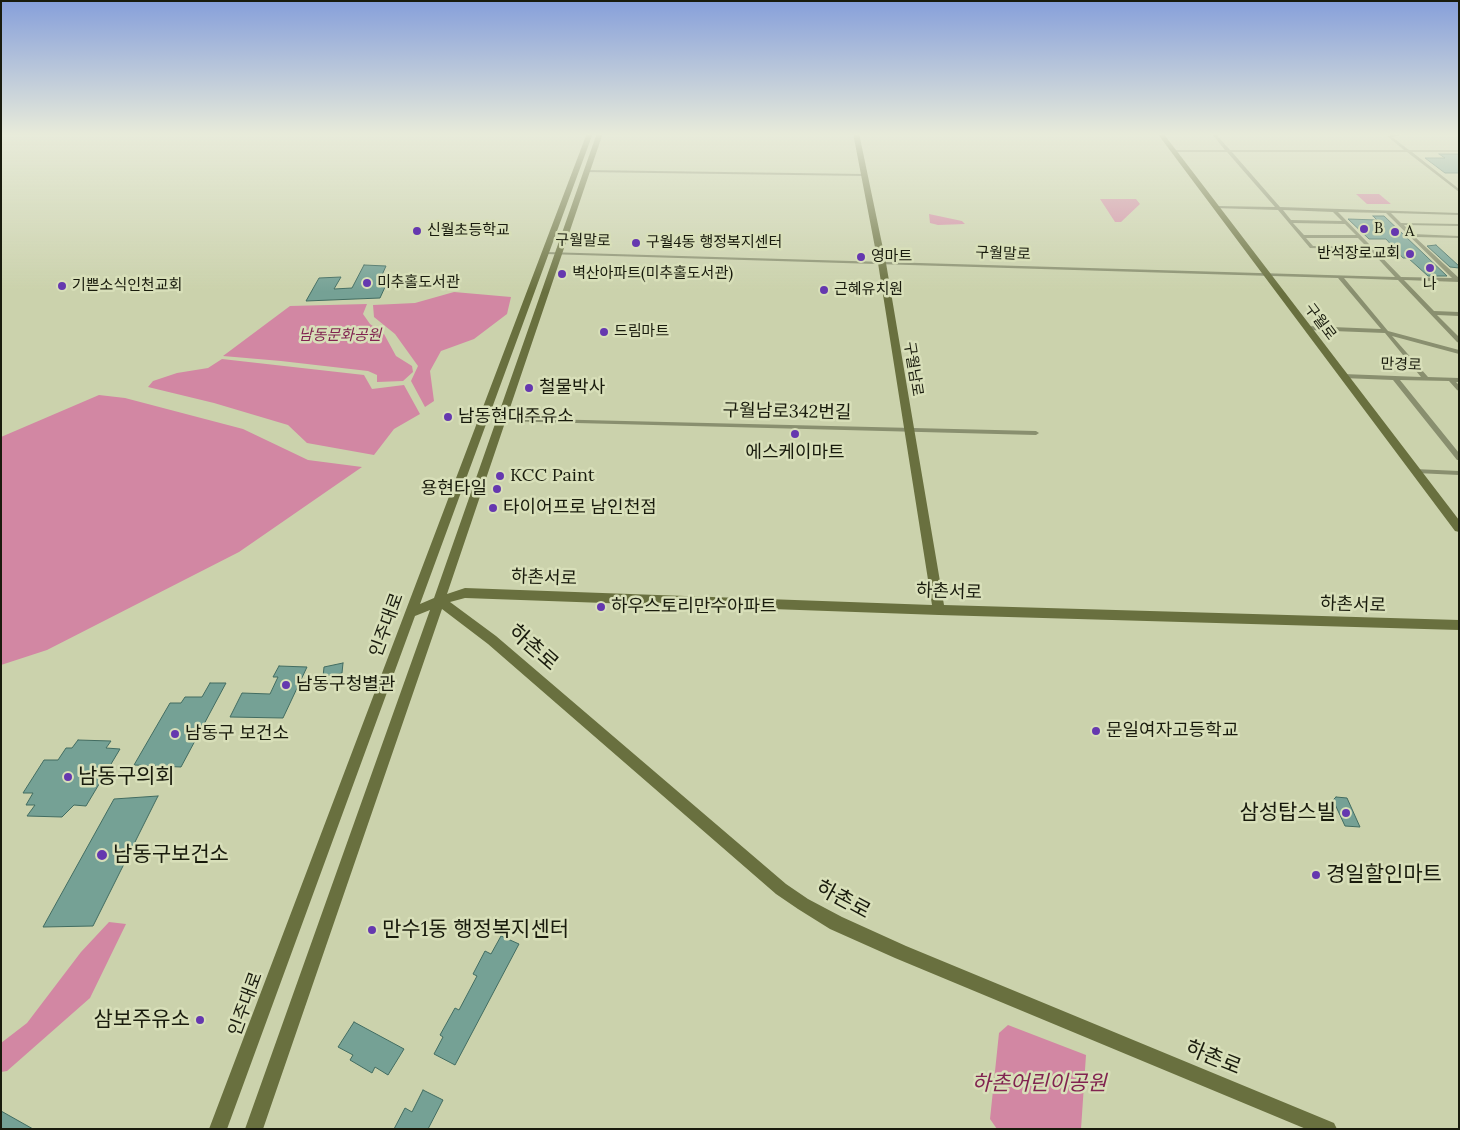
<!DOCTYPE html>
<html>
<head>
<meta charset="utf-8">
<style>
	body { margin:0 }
	#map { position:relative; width:1460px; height:1130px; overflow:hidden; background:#cbd2ac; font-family:Lora,serif }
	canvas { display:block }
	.frame { position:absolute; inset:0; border:2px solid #191b0d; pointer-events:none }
</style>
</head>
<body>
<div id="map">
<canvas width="1460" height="1130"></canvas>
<div class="frame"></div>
</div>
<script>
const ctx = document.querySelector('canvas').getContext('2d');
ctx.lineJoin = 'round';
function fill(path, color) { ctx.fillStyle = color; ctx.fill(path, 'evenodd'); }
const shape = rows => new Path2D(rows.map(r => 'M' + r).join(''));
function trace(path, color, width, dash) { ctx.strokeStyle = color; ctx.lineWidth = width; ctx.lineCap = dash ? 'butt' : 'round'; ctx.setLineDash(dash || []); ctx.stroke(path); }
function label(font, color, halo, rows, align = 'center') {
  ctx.font = font + ' Lora,"Noto Sans KR",serif'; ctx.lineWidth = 5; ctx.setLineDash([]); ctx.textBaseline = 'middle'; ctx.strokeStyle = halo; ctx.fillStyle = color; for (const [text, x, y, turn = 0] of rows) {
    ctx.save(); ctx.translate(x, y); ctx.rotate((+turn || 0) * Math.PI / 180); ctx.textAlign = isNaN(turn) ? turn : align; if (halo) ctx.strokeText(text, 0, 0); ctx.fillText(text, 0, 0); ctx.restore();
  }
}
const green = shape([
	[1356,194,1379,194,1391,204,1367,204],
	[1100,199,1136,199,1140,204,1121,222,1115,222],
	[929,214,962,221,965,224,938,225,930,223],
	[454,292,511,297,507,314,474,339,441,351,430,371,434,401,425,407,411,381,418,366,395,334,374,317,373,305,415,303],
	[367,304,363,314,370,324,384,334,396,356,412,366,413,372,403,381,377,382,377,375,368,371,281,361,223,356,290,306],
	[222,359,364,375,372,389,404,385,420,414,394,429,374,455,307,443,288,425,214,403,148,387,153,381,177,373,208,368],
	[99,395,125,398,243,429,308,460,362,467,239,552,47,650,1,665,1,437],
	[109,922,126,924,90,998,7,1071,1,1072,1,1043,27,1023,81,952],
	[1008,1025,1086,1055,1081,1129,997,1129,990,1119,999,1033]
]);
const building = shape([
	[1439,154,1459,154,1459,173,1445,173,1425,158,1445,158,1439,154],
	[1373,216,1384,216,1447,276,1428,276,1408,258,1403,258,1386,239,1369,239,1348,219,1377,220,1373,216],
	[1436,245,1459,266,1459,268,1450,267,1427,246,1436,245],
	[364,265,386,266,378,284,382,284,381,287,385,287,380,298,306,301,319,278,341,277,334,289,352,288,364,265],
	[343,663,342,673,323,677,324,667,343,663],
	[279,666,307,667,283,718,230,717,242,693,270,694,278,677,273,677,279,666],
	[210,683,226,683,181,767,134,765,170,703,181,703,185,697,202,697,210,683],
	[78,740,111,741,106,748,120,749,86,806,74,805,62,817,27,816,35,805,26,805,33,793,23,793,44,760,58,760,66,748,72,748,78,740],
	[158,796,93,926,43,927,114,799,158,796],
	[1336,797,1347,798,1360,827,1345,826,1333,800,1336,797],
	[501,936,519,944,455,1065,434,1054,443,1037,440,1035,455,1008,459,1010,477,976,473,974,485,951,491,954,501,936],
	[354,1022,404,1049,388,1075,375,1067,372,1073,350,1060,353,1055,338,1047,354,1022],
	[423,1090,443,1100,428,1129,394,1129,405,1108,412,1112,423,1090],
	[1,1111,33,1129,1,1129,1,1111]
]);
const street = shape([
	[1211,133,1215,133,1230,150,1404,150,1387,136,1400,133,1413,133,1392,137,1409,150,1459,150,1459,152,1412,152,1459,189,1459,192,1407,152,1232,152,1280,207,1459,213,1459,215,1391,213,1401,223,1459,224,1459,226,1404,225,1412,234,1459,236,1459,238,1415,237,1459,278,1459,282,1404,280,1434,311,1459,312,1459,316,1437,315,1459,337,1459,343,1457,342,1398,280,1344,278,1388,331,1459,350,1459,354,1392,336,1428,377,1459,378,1459,382,1456,382,1459,385,1459,391,1457,390,1449,381,1400,380,1459,453,1459,460,1457,460,1393,380,1343,378,1340,376,1343,374,1421,377,1385,333,1307,330,1304,328,1307,326,1381,329,1338,278,546,254,544,253,546,252,1395,277,1370,250,1310,248,1278,210,1214,208,1214,206,1216,206,1275,207,1227,152,1173,152,1171,151,1173,150,1225,150,1211,133],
	[1283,210,1333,212,1342,221,1291,220,1283,210],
	[1338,212,1386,213,1452,278,1401,277,1338,212],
	[1293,223,1345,224,1356,235,1304,235,1293,223],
	[1306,238,1358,238,1367,247,1313,246,1306,238],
	[586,170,864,174,866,175,864,176,584,172,584,170,586,170],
	[502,418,1036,431,1039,433,1036,435,500,421,499,420,502,418],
	[1414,469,1459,471,1459,475,1416,473,1414,473,1413,471,1414,469]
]);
const secondary = shape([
	[587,133,593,133,420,604,434,598,597,133,603,133,447,594,465,588,932,605,878,263,853,133,859,133,886,263,944,605,1459,620,1459,630,939,615,465,598,450,602,496,636,786,884,808,899,842,917,906,946,1334,1123,1337,1129,1306,1129,895,958,830,929,798,909,776,894,488,644,442,609,263,1129,245,1129,430,610,415,616,227,1129,209,1129,587,133],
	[1157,133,1163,133,1459,520,1459,532,1455,531,1157,133]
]);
const markers = [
	[1364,229,5,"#6538af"],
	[417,231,5,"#6538af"],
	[1395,232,5,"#6538af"],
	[636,243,5,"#6538af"],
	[1410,254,5,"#6538af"],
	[861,257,5,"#6538af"],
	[1430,268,5,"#6538af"],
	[562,274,5,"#6538af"],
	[367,283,5,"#6538af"],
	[62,286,5,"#6538af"],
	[824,290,5,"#6538af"],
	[604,332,5,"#6538af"],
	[529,388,5,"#6538af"],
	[448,417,5,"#6538af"],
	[795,434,5,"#6538af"],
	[500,476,5,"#6538af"],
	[497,489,5,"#6538af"],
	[493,508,5,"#6538af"],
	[601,607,5,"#6538af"],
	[286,685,5,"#6538af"],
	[1096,731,5,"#6538af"],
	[175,734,5,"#6538af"],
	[68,777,5,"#6538af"],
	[1346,813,5,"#6538af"],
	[102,855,6,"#6538af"],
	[1316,875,5,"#6538af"],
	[372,930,5,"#6538af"],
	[200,1020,5,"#6538af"]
];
const farPoinames = [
	["B",1374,229],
	["신월초등학교",427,231],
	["A",1405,232],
	["구월4동 행정복지센터",646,243],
	["반석장로교회",1400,254,"right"],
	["영마트",871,257],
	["벽산아파트(미추홀도서관)",572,274],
	["미추홀도서관",377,283],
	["나",1430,285,"center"],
	["기쁜소식인천교회",72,286],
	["근혜유치원",834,290],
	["드림마트",614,332]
];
const farStreetnames = [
	["구월말로",583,241,1],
	["구월말로",1003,254,2],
	["구월로",1320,322,53],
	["만경로",1401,365,2],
	["구월남로",913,369,81]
];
const farParknames = [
	["남동문화공원",340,336]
];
const poiNames = [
	["철물박사",539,388],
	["남동현대주유소",458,417],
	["에스케이마트",795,453,"center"],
	["KCC Paint",510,476],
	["용현타일",487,489,"right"],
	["타이어프로 남인천점",503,508],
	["하우스토리만수아파트",611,607],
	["남동구청별관",296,685],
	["문일여자고등학교",1106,731],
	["남동구 보건소",185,734]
];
const streetNames = [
	["구월남로342번길",787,412,1],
	["하촌서로",544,578,2],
	["하촌서로",949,592,2],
	["하촌서로",1353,605,2],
	["인주대로",387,625,-70],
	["인주대로",246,1004,-70]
];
const nearStreetnames = [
	["하촌로",533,648,41],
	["하촌로",843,900,28],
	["하촌로",1213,1058,22]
];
const nearPoinames = [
	["남동구의회",78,777],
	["삼성탑스빌",1336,813,"right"],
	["남동구보건소",113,855],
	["경일할인마트",1326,875],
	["만수1동 행정복지센터",382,930],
	["삼보주유소",190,1020,"right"]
];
const nearParknames = [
	["하촌어린이공원",1039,1084]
];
fill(green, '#d287a3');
fill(building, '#75a195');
trace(building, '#426c61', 1);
fill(street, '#898f6f');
fill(secondary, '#69703f');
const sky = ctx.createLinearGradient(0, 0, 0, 292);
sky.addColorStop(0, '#869fda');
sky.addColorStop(0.46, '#e8ebda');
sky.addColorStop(1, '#e8ebda00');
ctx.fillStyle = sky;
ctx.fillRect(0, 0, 1460, 292);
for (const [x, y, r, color] of markers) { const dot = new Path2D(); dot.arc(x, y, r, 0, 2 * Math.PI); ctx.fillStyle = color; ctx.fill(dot); trace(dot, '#d8dfb9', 2); }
label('15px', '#191b0d', '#d8dfb9', farPoinames, 'left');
label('15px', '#191b0d', '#d8dfb9', farStreetnames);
label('italic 15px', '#812450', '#d8dfb9', farParknames);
label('18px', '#191b0d', '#d8dfb9', poiNames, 'left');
label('18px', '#191b0d', '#d8dfb9', streetNames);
label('21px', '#191b0d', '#d8dfb9', nearStreetnames);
label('21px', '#191b0d', '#d8dfb9', nearPoinames, 'left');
label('italic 21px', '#812450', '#d8dfb9', nearParknames);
</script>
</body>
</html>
